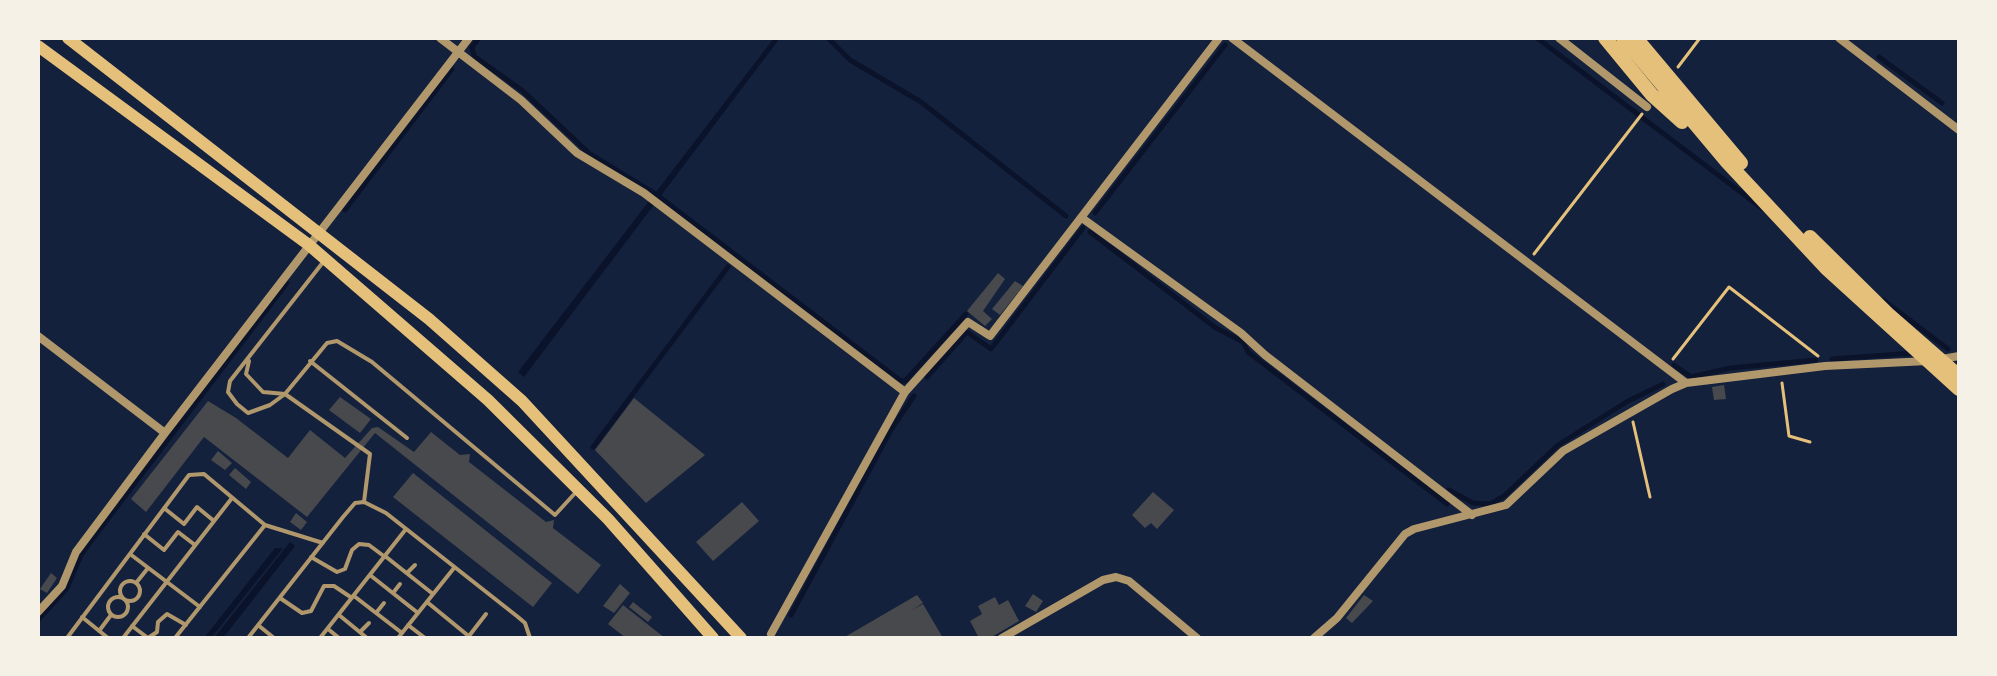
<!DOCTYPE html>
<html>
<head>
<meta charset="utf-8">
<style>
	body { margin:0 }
	#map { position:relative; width:1997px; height:676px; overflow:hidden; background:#14213d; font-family:"Exo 2",sans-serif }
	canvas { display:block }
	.frame { position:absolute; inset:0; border:40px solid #f6f1e7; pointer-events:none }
</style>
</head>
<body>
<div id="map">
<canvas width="1997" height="676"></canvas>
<div class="frame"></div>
</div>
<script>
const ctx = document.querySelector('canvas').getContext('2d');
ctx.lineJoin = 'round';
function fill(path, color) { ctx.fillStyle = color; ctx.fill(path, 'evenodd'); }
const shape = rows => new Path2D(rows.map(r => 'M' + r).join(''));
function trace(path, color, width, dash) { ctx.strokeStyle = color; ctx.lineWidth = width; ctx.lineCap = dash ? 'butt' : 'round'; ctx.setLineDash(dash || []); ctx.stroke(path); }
const water = shape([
	[774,38,780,38,524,377,518,372],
	[290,542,295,546,223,638,214,638],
	[275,548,283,548,211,638,204,638]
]);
const stream = shape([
	[479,38,472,47,474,56,523,91,590,154,657,195,901,381,905,381,966,314],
	[828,38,850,60,921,102,1066,216],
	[1537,38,1763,209],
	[1879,57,1942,103],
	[345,210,452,69],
	[1095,213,1225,45],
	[1090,232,1216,328,1243,342,1248,352,1447,504],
	[1883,300,1948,349],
	[1832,359,1914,353],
	[1674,365,1691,377,1730,368,1816,360],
	[927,377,967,332,991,349,1083,228],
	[593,447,728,267],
	[1449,490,1473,503,1490,504,1504,496,1558,445,1628,401,1663,384],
	[791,615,892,428,914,396],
	[38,620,67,588,81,555,97,533,287,283]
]);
const building = shape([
	[998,273,1005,279,983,311,992,319,985,326,967,311],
	[1015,281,1023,286,1000,315,992,309],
	[1724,385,1726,399,1714,400,1712,387],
	[340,397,371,419,360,433,329,410],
	[634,398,705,455,646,503,595,450],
	[208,401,236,418,288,458,310,430,345,458,372,428,378,427,414,452,431,432,460,455,470,454,469,462,546,522,554,520,553,528,601,565,578,594,375,433,307,517,204,437,146,512,131,499],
	[218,451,232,463,225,470,211,460],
	[235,468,251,482,246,489,229,475],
	[413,473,552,583,533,607,393,497],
	[1153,492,1174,510,1157,529,1151,523,1145,528,1132,515],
	[742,502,759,521,713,561,696,542],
	[296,513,307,522,301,530,290,522],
	[51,573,57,578,47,593,40,589],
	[620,584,630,593,614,613,603,606],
	[1033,594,1043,601,1036,612,1025,606],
	[917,595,923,603,912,610,923,604,943,638,843,638],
	[1364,595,1373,601,1352,623,1346,618],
	[995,597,999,605,1008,600,1019,621,990,638,979,638,970,621,982,614,978,606],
	[633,602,652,617,648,622,629,607],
	[623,605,665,638,626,638,608,624]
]);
const path = shape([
	[1678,67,1700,38],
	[1534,254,1642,114],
	[1673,359,1729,287,1818,356],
	[1782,383,1789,436,1810,442],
	[1633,422,1650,497]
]);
const service = shape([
	[324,261,230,381,228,392,237,404,248,413,270,405,285,394,327,343,337,341,372,362,555,515,577,491],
	[249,361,246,374,263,392,285,394,370,454,364,502],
	[310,361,407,438],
	[164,508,184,524,197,507,214,521],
	[144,534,164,550,178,532,195,545],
	[130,554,200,607],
	[385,556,433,594],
	[311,557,337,572,345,569,352,550,359,544,369,545,385,557],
	[407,573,415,565],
	[370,575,418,613],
	'120 591a10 10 0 1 1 20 0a10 10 0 1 1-20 0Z',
	[136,583,148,568],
	[393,593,400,584],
	[354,596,402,633],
	'108 607a10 10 0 1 1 20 0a10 10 0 1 1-20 0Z',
	[280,598,302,613,311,611,324,586,334,586,352,598],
	[427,602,471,638],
	[376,613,384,603],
	[339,615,367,638],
	[82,617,108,638],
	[258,625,274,638],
	[408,625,425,638],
	[132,626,148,638,157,632,158,622,167,614,186,625],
	[328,629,339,638],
	[99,631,111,615],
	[360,632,369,623],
	[469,636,486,614],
	[67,638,189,475,204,474,265,525,323,543],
	[123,638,232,498],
	[175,638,265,525],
	[248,638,343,517,355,503,364,502,386,513,518,617,525,623,530,638],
	[320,638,406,529],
	[398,638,454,568]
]);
const minor = shape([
	[440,38,521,100,577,153,644,193,905,392],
	[1232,38,1686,383],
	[1559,38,1647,107],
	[1839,38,1959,130],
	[1082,218,1241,333,1265,355,1472,515],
	[38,336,165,433],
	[1942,359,1959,356],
	[38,612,62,586,76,552,165,433,469,38],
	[771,634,905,392,968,322,990,336,1219,38],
	[1002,638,1103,580,1116,577,1129,581,1197,638],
	[1314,638,1337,618,1405,534,1414,529,1506,505,1563,451,1672,389,1686,383,1825,366,1928,361]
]);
const primary = shape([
	[68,38,429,319,522,401,741,638],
	[38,46,309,245,488,400,608,519,713,638]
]);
const motorway = shape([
	[1605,38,1652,95,1682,122],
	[1623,38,1727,162,1826,268,1959,389],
	[1636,38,1741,163],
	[1810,237,1888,314,1959,376]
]);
fill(water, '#0b132b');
trace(stream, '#0b132b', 5);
fill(building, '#48494c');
trace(path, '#e5c07b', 3);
trace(service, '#b1986c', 4);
trace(minor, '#b1986c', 8);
trace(primary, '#e5c07b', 12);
trace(motorway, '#e5c07b', 14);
</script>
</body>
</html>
